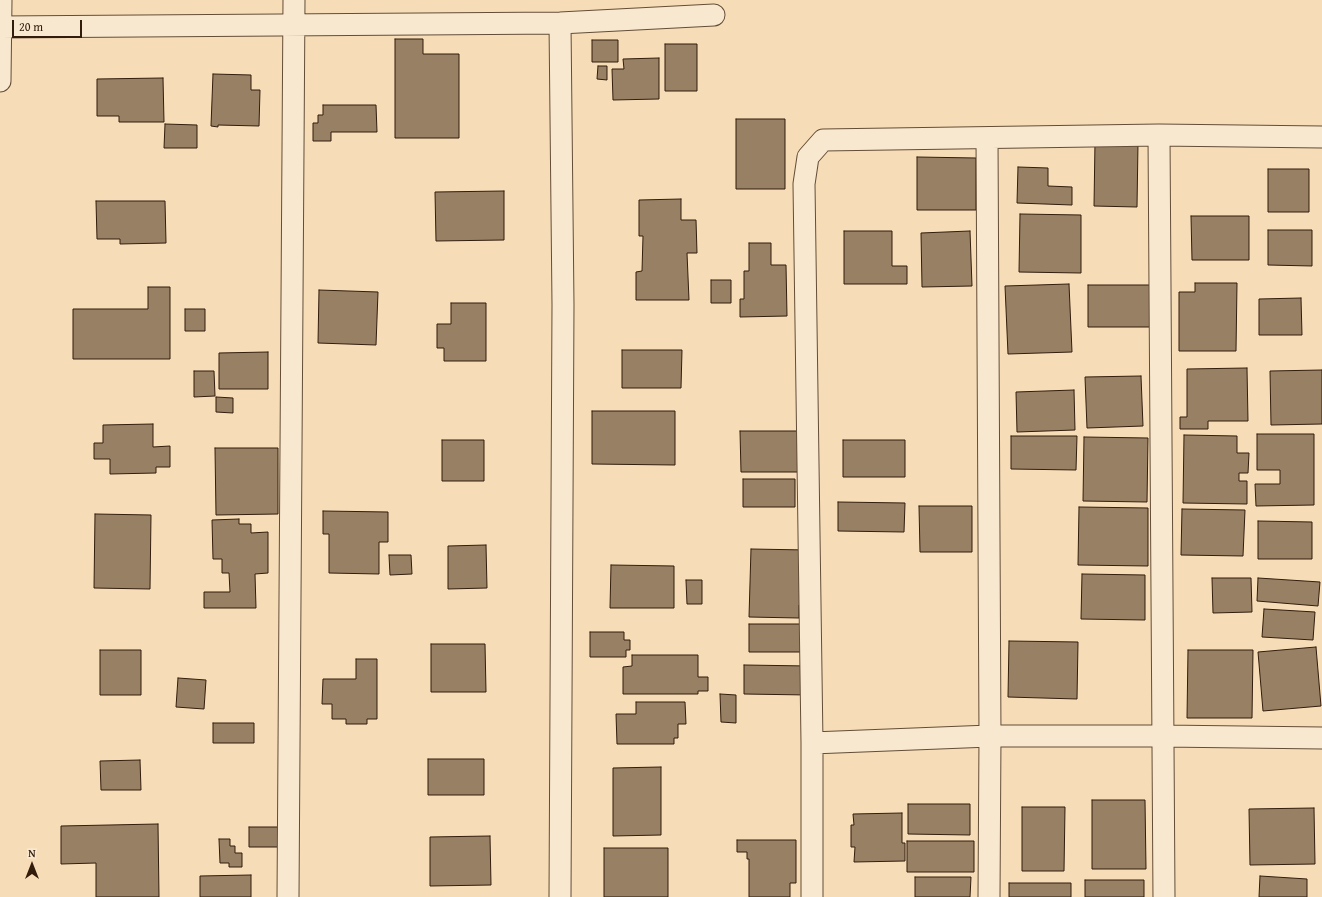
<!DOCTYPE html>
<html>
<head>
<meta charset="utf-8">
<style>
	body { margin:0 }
	#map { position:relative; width:1322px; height:897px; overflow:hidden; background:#f6dcb7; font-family:"Gentium Book Plus",serif }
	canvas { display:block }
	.north { position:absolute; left:12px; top:845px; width:40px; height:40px; -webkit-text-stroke:3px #f9e8d0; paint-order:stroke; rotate:0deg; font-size:11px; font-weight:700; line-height:16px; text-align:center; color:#321d0c }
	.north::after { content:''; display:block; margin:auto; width:14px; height:18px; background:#321d0c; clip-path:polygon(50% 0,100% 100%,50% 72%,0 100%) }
	.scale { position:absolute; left:12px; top:20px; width:70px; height:18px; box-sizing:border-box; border:2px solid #321d0c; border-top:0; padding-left:5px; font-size:12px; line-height:14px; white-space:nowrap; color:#321d0c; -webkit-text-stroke:3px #f9e8d0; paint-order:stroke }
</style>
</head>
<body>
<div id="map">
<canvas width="1322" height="897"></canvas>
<div class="north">N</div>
<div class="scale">20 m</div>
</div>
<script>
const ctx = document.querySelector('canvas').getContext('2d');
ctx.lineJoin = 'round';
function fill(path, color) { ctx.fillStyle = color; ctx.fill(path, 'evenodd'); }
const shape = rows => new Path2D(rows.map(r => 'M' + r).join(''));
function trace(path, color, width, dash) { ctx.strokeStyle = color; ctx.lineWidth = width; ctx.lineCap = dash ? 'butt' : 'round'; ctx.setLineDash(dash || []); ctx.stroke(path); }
const building = shape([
	[395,39,423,39,423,54,459,54,459,138,395,138,395,39],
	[592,40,618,40,618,62,592,62,592,40],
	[665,44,697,44,697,91,665,91,665,44],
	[659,58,659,99,613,100,612,69,624,69,623,59,659,58],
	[598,66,607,66,607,80,597,79,598,66],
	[213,74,251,75,251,90,260,90,259,126,218,125,218,127,211,126,213,74],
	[163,78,164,122,119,122,119,116,97,116,97,79,163,78],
	[323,105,376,105,377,132,331,132,331,141,313,141,313,123,318,123,318,115,323,115,323,105],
	[736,119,785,119,785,189,736,189,736,119],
	[165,124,197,125,197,148,164,148,165,124],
	[1095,142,1138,143,1137,207,1094,206,1095,142],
	[917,157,976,158,976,210,917,210,917,157],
	[1018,167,1048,168,1048,186,1072,187,1072,205,1017,203,1018,167],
	[1268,169,1309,169,1309,212,1268,212,1268,169],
	[504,191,504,240,436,241,435,192,504,191],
	[681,199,681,220,696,220,697,253,687,253,689,300,636,300,636,272,642,271,643,236,639,236,639,200,681,199],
	[96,201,165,201,166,243,120,244,120,239,97,239,96,201],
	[1020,214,1081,215,1081,273,1019,272,1020,214],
	[1191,216,1249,216,1249,260,1192,260,1191,216],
	[1268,230,1312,230,1312,266,1268,265,1268,230],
	[844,231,892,231,892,266,907,266,907,284,844,284,844,231],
	[970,231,972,286,922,287,921,233,970,231],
	[749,243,771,243,771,265,786,265,787,316,740,317,740,299,744,299,744,271,749,271,749,243],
	[711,280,731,280,731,303,711,303,711,280],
	[1195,283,1237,283,1236,351,1179,351,1179,292,1195,292,1195,283],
	[1069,284,1072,352,1008,354,1005,286,1069,284],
	[1088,285,1153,285,1153,327,1088,327,1088,285],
	[148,287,170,287,170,359,73,359,73,309,148,309,148,287],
	[319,290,378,292,376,345,318,343,319,290],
	[1301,298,1302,335,1259,335,1259,299,1301,298],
	[451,303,486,303,486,361,444,361,444,348,437,348,437,324,451,324,451,303],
	[185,309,205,309,205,331,185,331,185,309],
	[622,350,682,350,681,388,622,388,622,350],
	[268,352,268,389,219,389,219,353,268,352],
	[1247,368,1248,421,1208,421,1208,429,1180,429,1180,417,1187,417,1187,369,1247,368],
	[1322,370,1322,424,1271,425,1270,371,1322,370],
	[194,371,214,371,215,396,194,397,194,371],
	[1141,376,1143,426,1087,428,1085,377,1141,376],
	[1074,390,1075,430,1017,432,1016,392,1074,390],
	[216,397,233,398,233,413,216,412,216,397],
	[592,411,675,411,675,465,592,464,592,411],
	[153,424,153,447,170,446,170,467,156,467,156,473,110,474,110,459,94,459,94,443,103,443,103,425,153,424],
	[740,431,800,431,800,472,741,472,740,431],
	[1257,434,1314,434,1314,505,1256,506,1255,484,1280,484,1280,470,1257,470,1257,434],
	[1184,435,1237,436,1237,453,1249,453,1248,473,1239,473,1239,481,1247,481,1247,504,1183,503,1184,435],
	[1011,436,1077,436,1076,470,1011,469,1011,436],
	[1084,437,1148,438,1147,502,1083,501,1084,437],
	[442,440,484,440,484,481,442,481,442,440],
	[843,440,905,440,905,477,843,477,843,440],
	[215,448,278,448,278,514,216,515,215,448],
	[743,479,795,479,795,507,743,507,743,479],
	[838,502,905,503,904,532,838,531,838,502],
	[919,506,972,506,972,552,920,552,919,506],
	[1079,507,1148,508,1148,566,1078,565,1079,507],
	[1182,509,1245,510,1243,556,1181,555,1182,509],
	[323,511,388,512,388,542,379,542,379,574,329,573,329,534,323,534,323,511],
	[95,514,151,515,150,589,94,588,95,514],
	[239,519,239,524,251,524,251,533,268,532,268,573,255,574,256,608,204,608,204,592,230,592,229,573,222,573,222,559,213,559,212,520,239,519],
	[1258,521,1312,522,1312,559,1258,559,1258,521],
	[486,545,487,588,448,589,448,546,486,545],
	[751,549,807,550,807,605,799,605,799,618,749,617,751,549],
	[389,555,411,555,412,574,390,575,389,555],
	[611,565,674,566,674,608,610,608,611,565],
	[1082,574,1145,575,1145,620,1081,619,1082,574],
	[1212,578,1251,578,1252,612,1213,613,1212,578],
	[1258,578,1320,582,1318,606,1257,601,1258,578],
	[686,580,702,580,702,604,687,604,686,580],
	[1264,609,1315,612,1313,640,1262,637,1264,609],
	[749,624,808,624,808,652,749,652,749,624],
	[590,632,624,632,624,640,630,640,630,650,626,650,626,657,590,657,590,632],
	[1009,641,1078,642,1077,699,1008,697,1009,641],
	[431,644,485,644,486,692,431,692,431,644],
	[1316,647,1321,706,1263,711,1258,652,1316,647],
	[100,650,141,650,141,695,100,695,100,650],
	[1188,650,1253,650,1252,718,1187,718,1188,650],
	[632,655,698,655,698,677,708,677,708,691,698,691,698,694,623,694,623,667,632,666,632,655],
	[356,659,377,659,377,719,367,719,367,724,346,724,346,719,332,719,332,704,322,704,323,679,356,679,356,659],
	[744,665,808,666,808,695,744,694,744,665],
	[178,678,206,680,204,709,176,707,178,678],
	[720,694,736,695,736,723,721,722,720,694],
	[636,702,685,702,686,724,678,724,678,738,674,738,674,744,617,744,616,714,636,714,636,702],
	[213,723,254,723,254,743,213,743,213,723],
	[428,759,484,759,484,795,428,795,428,759],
	[140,760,141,790,101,790,100,761,140,760],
	[661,767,661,835,613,836,613,768,661,767],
	[1092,800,1145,800,1146,869,1092,869,1092,800],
	[908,804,970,804,970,835,908,834,908,804],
	[1022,807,1065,807,1064,871,1022,871,1022,807],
	[1314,808,1315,864,1250,865,1249,809,1314,808],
	[902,813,902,843,905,843,905,861,854,862,855,847,851,847,851,825,854,825,853,814,902,813],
	[158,824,159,897,96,897,96,863,61,864,61,826,158,824],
	[249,827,282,827,282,847,249,847,249,827],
	[490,836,491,885,430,886,430,837,490,836],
	[219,839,230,839,230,846,235,846,235,853,242,853,242,867,229,867,229,863,220,863,219,839],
	[737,840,796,840,796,883,790,883,790,897,749,897,749,859,747,859,747,852,737,852,737,840],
	[907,841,974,841,974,872,907,872,907,841],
	[604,848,668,848,668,897,604,897,604,848],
	[251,875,251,897,200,897,200,876,251,875],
	[1260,876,1307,879,1307,897,1259,897,1260,876],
	[915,877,971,877,970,897,915,897,915,877],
	[1085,880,1144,880,1144,897,1085,897,1085,880],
	[1009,883,1071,883,1071,897,1009,897,1009,883]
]);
const minor = shape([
	[560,23,563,305,560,897],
	[0,27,560,23,714,15],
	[0,81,1,0],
	[1159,135,1164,897],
	[987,138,990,736,989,897],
	[812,743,990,736,1164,736,1322,738],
	[288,897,294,0],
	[812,897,812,743,804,184,808,157,823,140,1159,135,1322,137]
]);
fill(building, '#988065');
trace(building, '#321d0c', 1);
trace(minor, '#634d37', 23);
trace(minor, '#f9e8d0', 21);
</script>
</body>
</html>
